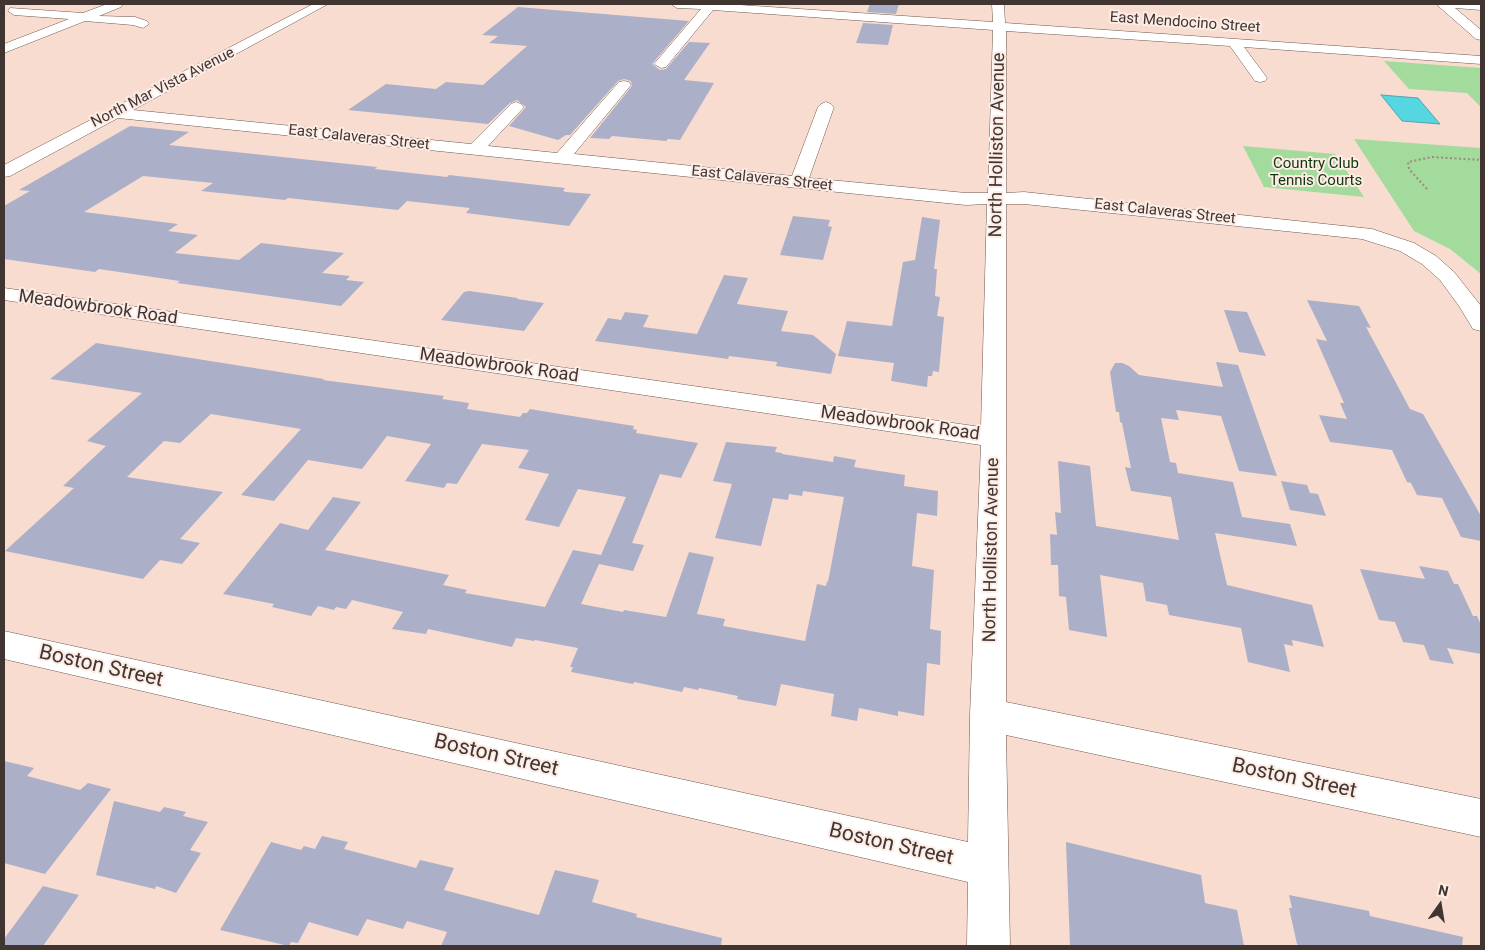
<!DOCTYPE html>
<html>
<head>
<meta charset="utf-8">
<style>
	body { margin:0 }
	#map { position:relative; width:1485px; height:950px; overflow:hidden; background:#f9dcd0; font-family:Roboto,sans-serif }
	canvas { display:block }
	.frame { position:absolute; inset:0; border:5px solid #403531; pointer-events:none }
	.north { position:absolute; left:1415px; top:880px; width:50px; height:50px; -webkit-text-stroke:4px #fdece5; paint-order:stroke; rotate:13deg; font-size:14px; font-weight:700; line-height:20px; text-align:center; color:#403531 }
	.north::after { content:''; display:block; margin:auto; width:18px; height:22px; background:#403531; clip-path:polygon(50% 0,100% 100%,50% 72%,0 100%) }
</style>
</head>
<body>
<div id="map">
<canvas width="1485" height="950"></canvas>
<div class="frame"></div>
<div class="north">N</div>
</div>
<script>
const ctx = document.querySelector('canvas').getContext('2d');
ctx.lineJoin = 'round';
function fill(path, color) { ctx.fillStyle = color; ctx.fill(path, 'evenodd'); }
const shape = rows => new Path2D(rows.map(r => 'M' + r).join(''));
function trace(path, color, width, dash) { ctx.strokeStyle = color; ctx.lineWidth = width; ctx.lineCap = dash ? 'butt' : 'round'; ctx.setLineDash(dash || []); ctx.stroke(path); }
function label(font, color, halo, rows, align = 'center') {
  ctx.font = font + ' Roboto,sans-serif'; ctx.lineWidth = 4; ctx.setLineDash([]); ctx.textBaseline = 'middle'; ctx.strokeStyle = halo; ctx.fillStyle = color; for (const [text, x, y, turn = 0] of rows) {
    ctx.save(); ctx.translate(x, y); ctx.rotate((+turn || 0) * Math.PI / 180); ctx.textAlign = isNaN(turn) ? turn : align; if (halo) ctx.strokeText(text, 0, 0); ctx.fillText(text, 0, 0); ctx.restore();
  }
}
const green = shape([
	[1384,61,1481,68,1481,107,1467,93,1409,89],
	[1354,139,1481,148,1481,274,1450,249,1414,231],
	[1243,146,1335,154,1364,197,1264,187]
]);
const water = shape([
	[1381,95,1418,98,1440,124,1402,121,1381,95]
]);
const building = shape([
	[870,4,899,4,896,14,867,12],
	[518,7,689,21,652,64,660,70,666,69,689,42,710,43,684,80,714,83,680,140,668,139,666,141,612,136,609,139,590,138,632,86,631,81,624,79,618,81,570,135,566,135,558,140,509,126,526,107,517,100,510,103,488,124,348,110,386,84,436,89,446,82,483,85,527,46,489,43,498,36,482,35],
	[863,23,893,25,888,45,856,43],
	[130,126,189,132,169,145,377,167,375,169,447,177,449,175,565,188,563,191,566,192,591,194,569,226,466,213,470,208,407,201,398,210,288,198,285,200,201,191,213,183,143,176,84,212,178,224,168,231,198,235,175,253,239,260,261,243,344,253,322,273,350,276,346,280,364,282,341,306,177,283,180,281,99,269,95,272,4,259,4,206,30,191,19,190],
	[793,216,830,220,828,226,832,227,823,260,780,255],
	[922,217,940,220,934,269,937,269,935,296,940,297,937,316,944,317,939,372,933,371,932,376,928,376,927,387,891,381,894,363,838,356,847,321,892,326,903,262,915,260],
	[724,275,748,278,737,304,788,311,781,331,813,335,836,354,831,374,776,366,777,362,729,356,728,359,595,341,608,318,621,320,625,312,649,315,643,327,697,334],
	[469,291,518,298,517,299,544,303,524,331,441,320,464,292],
	[1307,300,1359,306,1371,328,1366,327,1410,409,1423,414,1481,516,1481,541,1461,537,1442,498,1417,495,1411,483,1407,482,1392,450,1330,442,1319,415,1347,419,1340,403,1344,403,1316,339,1327,341],
	[1224,310,1247,312,1266,356,1239,352],
	[96,343,324,379,323,380,444,396,442,399,469,403,467,409,520,417,523,413,527,413,530,409,566,415,634,426,633,429,637,430,636,433,698,443,681,478,660,474,632,543,644,545,633,571,599,564,581,604,623,612,624,610,666,617,689,552,714,557,697,614,725,619,723,626,805,641,817,584,826,586,827,581,828,582,844,497,803,491,802,496,789,494,788,500,773,498,761,546,715,538,732,484,713,481,726,442,777,447,775,452,782,453,782,454,833,462,834,456,856,460,854,467,905,475,904,486,938,491,937,516,917,513,912,566,934,570,930,629,941,631,940,665,927,663,924,716,898,711,898,716,859,708,857,721,831,716,834,694,781,684,776,706,737,699,738,696,699,688,698,690,684,687,682,692,634,682,633,684,571,672,573,667,570,667,578,648,535,640,534,641,516,638,512,647,428,629,426,634,392,629,403,612,352,600,346,609,336,607,334,610,318,606,311,616,272,607,274,604,223,594,280,523,308,530,333,497,361,502,325,550,449,575,443,585,467,590,465,593,545,607,573,550,601,555,626,497,578,489,559,527,525,520,549,474,518,468,529,450,482,444,457,484,447,483,444,488,405,481,431,444,387,436,362,469,308,460,274,501,241,495,301,429,211,414,180,443,164,441,127,477,223,492,180,539,200,543,182,564,160,560,143,579,5,551,74,488,63,486,106,446,87,441,142,393,50,379],
	[1216,362,1238,365,1277,476,1239,471,1221,416,1176,410,1179,420,1161,418,1170,462,1176,463,1178,473,1233,482,1242,517,1290,524,1297,546,1215,533,1227,585,1312,605,1324,647,1292,640,1293,646,1284,644,1290,672,1248,662,1241,628,1169,615,1167,605,1146,601,1143,583,1100,575,1107,637,1069,630,1066,597,1059,596,1058,565,1051,565,1050,534,1057,535,1055,512,1061,513,1058,461,1090,466,1096,526,1179,540,1171,497,1131,491,1125,467,1131,468,1122,423,1120,422,1119,412,1116,412,1110,372,1115,363,1122,363,1129,366,1139,375,1223,387],
	[1281,481,1307,485,1310,493,1318,494,1326,516,1290,510],
	[1419,566,1448,571,1454,584,1458,584,1473,616,1477,616,1481,625,1481,654,1447,648,1454,664,1430,660,1424,645,1403,642,1395,622,1379,620,1360,569,1425,579],
	[4,761,34,768,27,776,80,790,88,783,111,789,45,874,4,863],
	[114,801,160,812,164,807,186,812,183,816,208,822,190,850,201,853,176,893,156,886,155,889,96,875],
	[322,836,348,842,344,849,416,868,420,860,454,868,444,890,539,915,555,870,599,880,592,902,637,914,636,917,722,938,721,946,441,946,447,932,407,921,403,929,367,919,358,936,309,922,298,943,291,942,289,946,220,930,271,842,301,850,304,846,315,849],
	[1066,842,1201,875,1205,903,1237,910,1244,946,1070,946],
	[43,886,79,895,43,946,4,946,4,939],
	[1289,895,1369,911,1370,916,1463,937,1462,946,1300,946,1297,944,1289,908,1292,908]
]);
const path = shape([
	[1427,189,1409,169,1408,162,1432,157,1481,160]
]);
const minor = shape([
	[107,4,123,4,121,7,99,16,135,17,147,21,149,24,143,28,133,25,85,21,4,53,4,44,69,19,14,15,8,11,10,8,83,13,107,4],
	[313,4,328,4,133,110,471,144,511,104,516,102,521,104,524,107,488,146,557,153,619,82,624,81,629,82,631,85,574,154,792,176,818,107,821,104,826,102,831,104,834,107,809,178,966,193,988,193,993,30,713,10,666,67,661,68,654,64,701,9,677,8,671,4,725,4,993,22,992,4,1004,4,1005,23,1481,56,1481,64,1244,47,1267,78,1265,81,1260,82,1255,81,1230,46,1006,31,1006,193,1024,192,1372,229,1414,243,1436,256,1454,272,1481,306,1481,331,1473,329,1459,306,1440,280,1422,264,1400,251,1362,239,1024,204,1006,204,1006,702,1481,799,1481,837,1006,735,1010,946,967,946,968,882,4,659,4,631,968,842,970,715,981,445,4,300,4,288,981,427,987,204,966,205,798,188,118,118,10,176,4,177,4,165,313,4],
	[1436,4,1481,4,1481,10,1455,8,1481,30,1481,40,1476,39,1436,4]
]);
const farStreetnames = [
	["East Mendocino Street",1185,23,4],
	["North Mar Vista Avenue",163,88,-27],
	["East Calaveras Street",359,138,6],
	["East Calaveras Street",762,179,6],
	["East Calaveras Street",1165,212,6]
];
const farParknames = [
	["Country Club",1316,164],
	["Tennis Courts",1316,181]
];
const streetNames = [
	["North Holliston Avenue",998,145,-89],
	["Meadowbrook Road",98,308,8],
	["Meadowbrook Road",499,366,8],
	["Meadowbrook Road",900,424,8],
	["North Holliston Avenue",992,550,-89]
];
const nearStreetnames = [
	["Boston Street",101,667,13],
	["Boston Street",496,756,13],
	["Boston Street",1294,779,12],
	["Boston Street",891,845,13]
];
fill(green, '#a2db9c');
fill(water, '#56d6e1');
trace(water, '#4fa6ac', 1);
fill(building, '#acafc8');
trace(minor, '#70574e', 1);
trace(path, '#9f8a82', 2, [2, 2.5]);
fill(minor, '#fff');
label('15px', '#403531', '#fdece5', farStreetnames);
label('15px', '#0e380b', '#fdece5', farParknames);
label('18px', '#403531', '#fdece5', streetNames);
label('21px', '#403531', '#fdece5', nearStreetnames);
</script>
</body>
</html>
